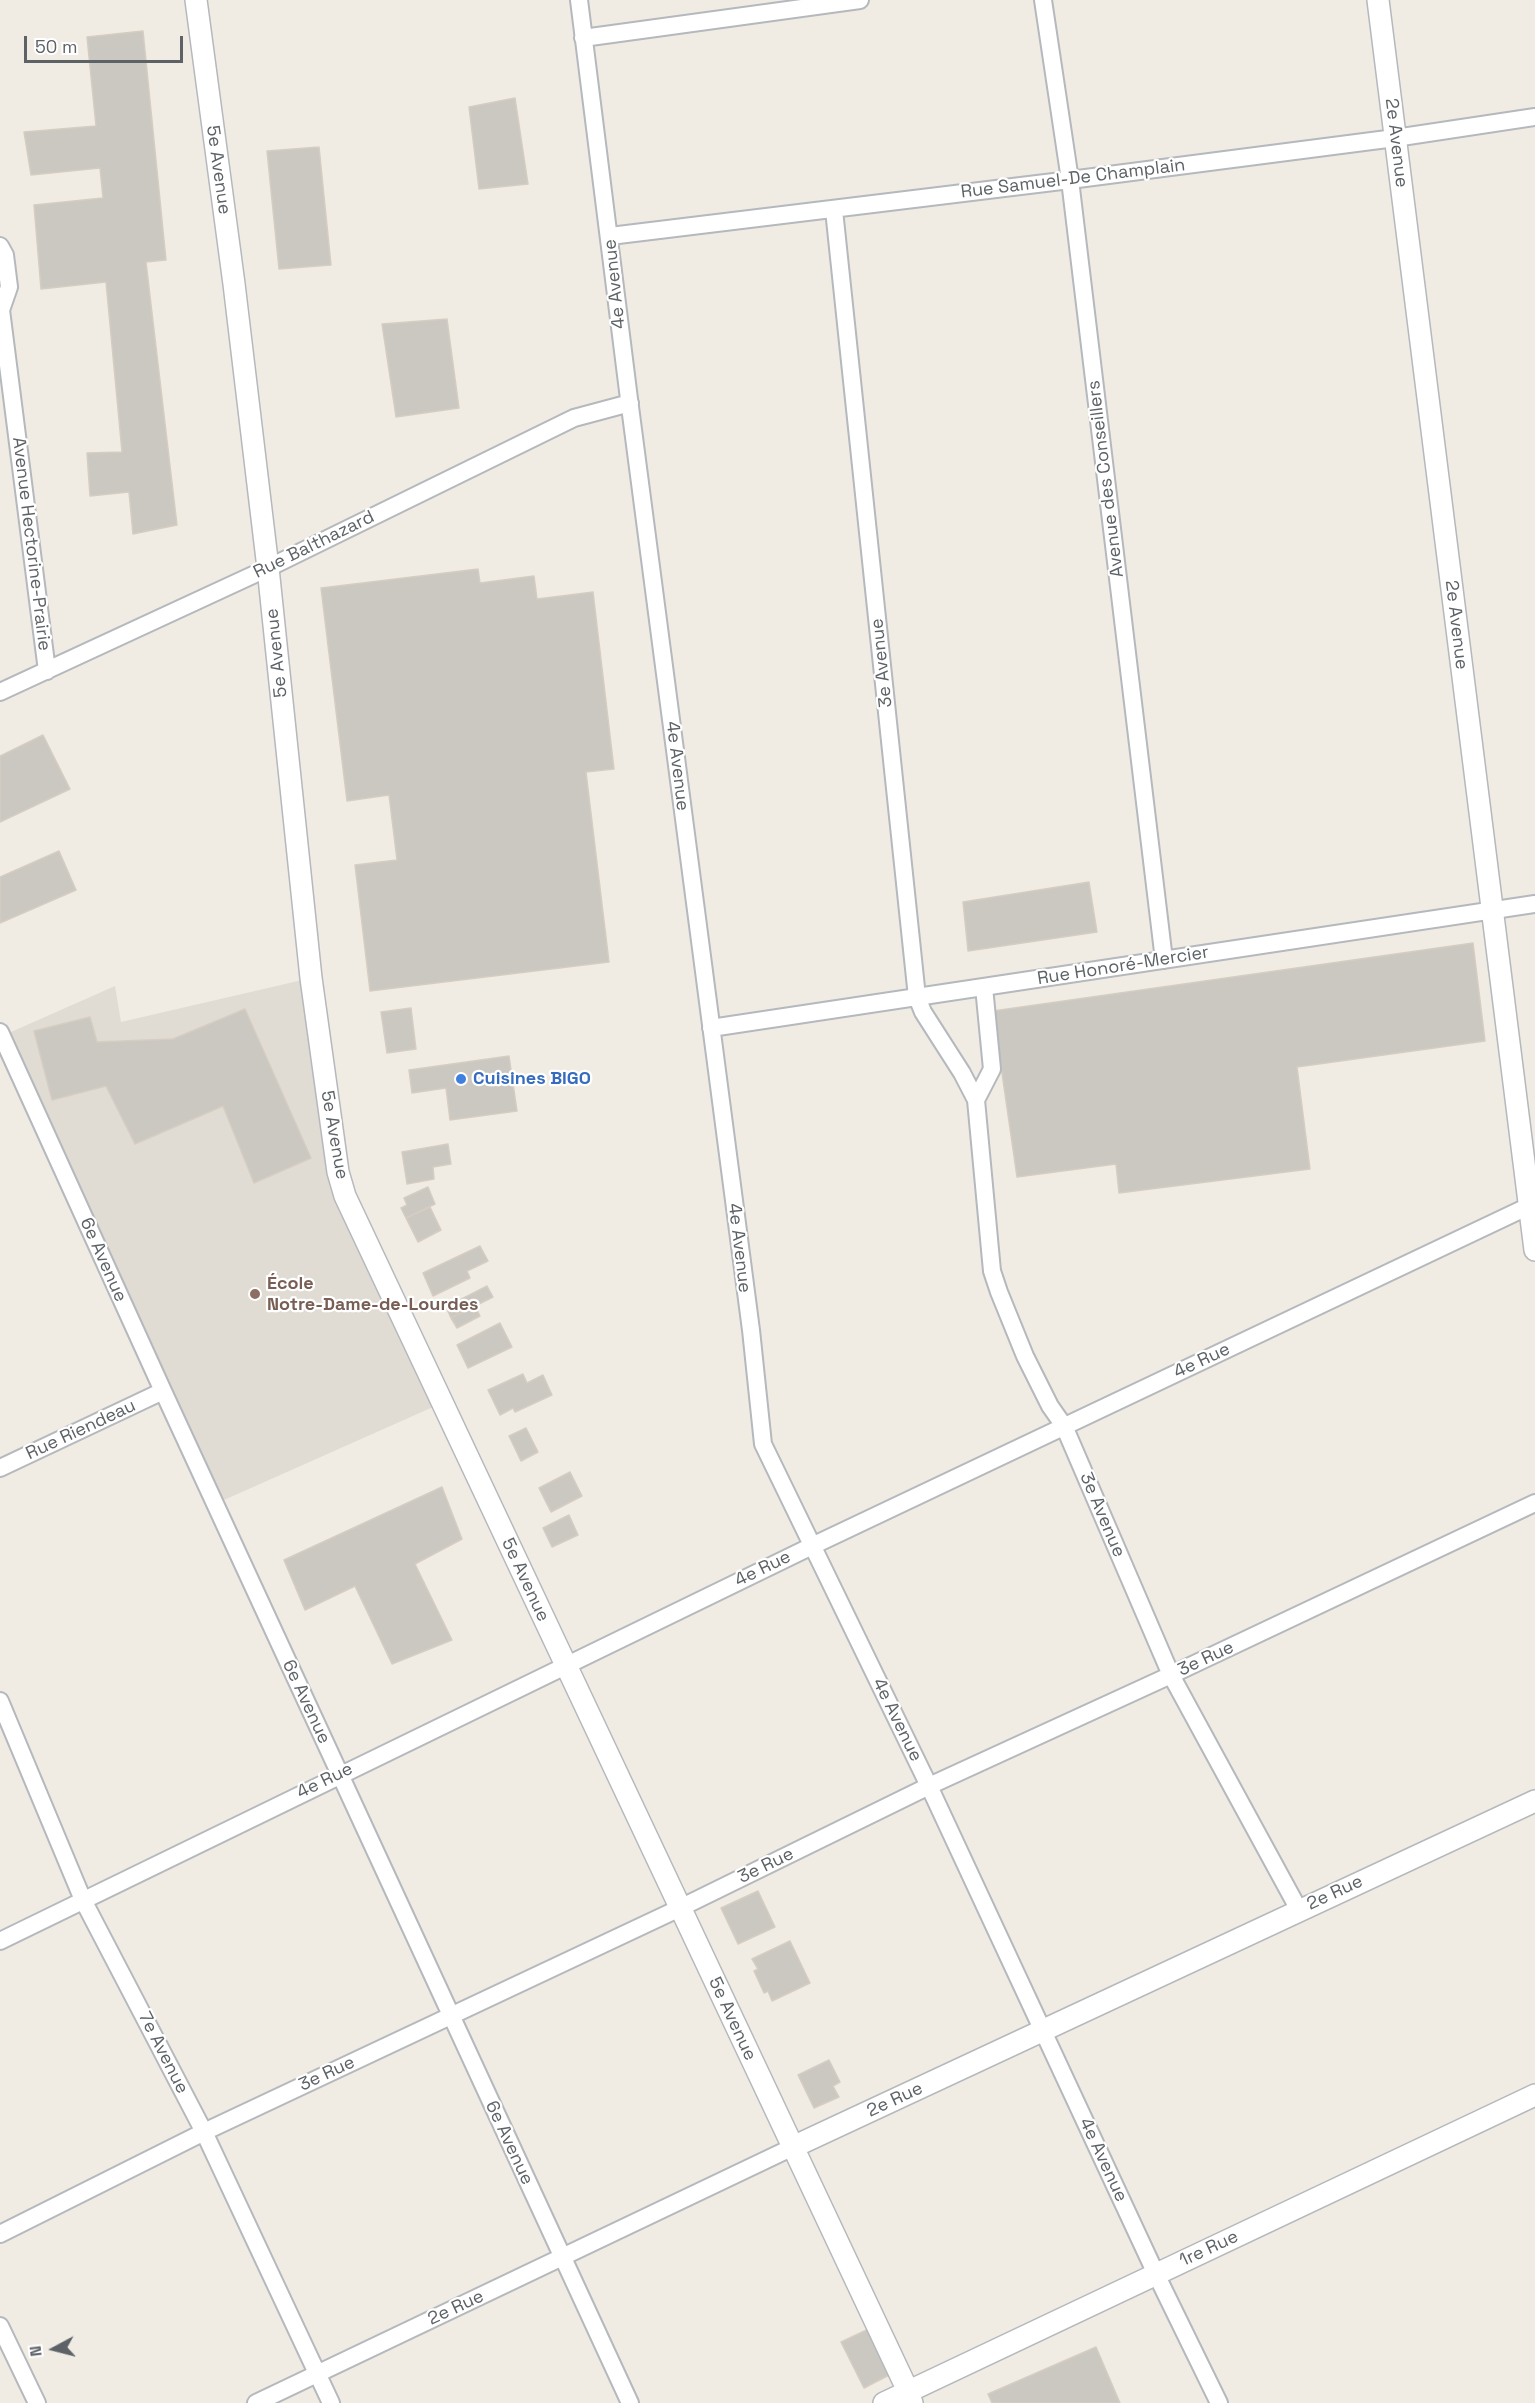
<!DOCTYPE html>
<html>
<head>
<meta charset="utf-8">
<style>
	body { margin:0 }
	#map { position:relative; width:1535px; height:2403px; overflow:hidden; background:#f0ece4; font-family:"Space Grotesk",sans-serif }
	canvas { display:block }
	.north { position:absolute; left:24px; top:2319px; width:60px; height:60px; -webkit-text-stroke:4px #fff; paint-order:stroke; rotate:263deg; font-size:16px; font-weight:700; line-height:24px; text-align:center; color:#5c6266 }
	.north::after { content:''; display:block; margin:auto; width:21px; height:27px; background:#5c6266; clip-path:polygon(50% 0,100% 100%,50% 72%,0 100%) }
	.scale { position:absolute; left:24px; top:36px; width:159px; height:27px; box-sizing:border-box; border:3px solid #5c6266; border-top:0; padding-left:8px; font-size:18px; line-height:21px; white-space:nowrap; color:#5c6266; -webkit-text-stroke:4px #fff; paint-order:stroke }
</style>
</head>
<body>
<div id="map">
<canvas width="1535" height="2403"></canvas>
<div class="north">N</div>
<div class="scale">50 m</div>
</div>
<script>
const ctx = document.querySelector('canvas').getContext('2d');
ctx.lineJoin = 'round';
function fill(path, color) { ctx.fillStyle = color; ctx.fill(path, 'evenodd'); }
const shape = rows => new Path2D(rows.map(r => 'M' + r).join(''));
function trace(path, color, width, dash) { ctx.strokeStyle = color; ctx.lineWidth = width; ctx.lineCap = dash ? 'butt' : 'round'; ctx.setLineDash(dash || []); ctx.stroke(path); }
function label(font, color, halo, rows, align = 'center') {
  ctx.font = font + ' "Space Grotesk",sans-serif'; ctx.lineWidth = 4.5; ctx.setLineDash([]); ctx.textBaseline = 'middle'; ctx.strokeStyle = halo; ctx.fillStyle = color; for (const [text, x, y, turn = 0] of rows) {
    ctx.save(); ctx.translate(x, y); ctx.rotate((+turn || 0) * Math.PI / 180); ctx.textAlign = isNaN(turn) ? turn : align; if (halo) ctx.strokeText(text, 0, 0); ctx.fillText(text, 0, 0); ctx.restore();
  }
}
const education = shape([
	[311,978,334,1147,442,1403,215,1504,2,1036,115,986,121,1022]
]);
const building = shape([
	[143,31,166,260,146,262,177,525,133,534,129,492,90,496,87,453,122,452,106,282,41,289,34,205,103,198,100,168,31,175,24,132,96,126,87,37,143,31],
	[515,98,528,184,479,189,469,107,515,98],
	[319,147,331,265,279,269,267,151,319,147],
	[447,319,459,408,396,417,382,324,447,319],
	[478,569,480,583,534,576,537,599,593,592,614,769,586,772,609,962,370,991,355,865,397,860,389,795,347,801,321,588,478,569],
	[43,735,70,789,0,822,0,756,43,735],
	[59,851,76,890,0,923,0,877,59,851],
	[1089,882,1097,932,968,951,963,902,1089,882],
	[1473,943,1485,1041,1297,1067,1310,1169,1119,1193,1116,1164,1017,1177,993,1011,1473,943],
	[411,1008,416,1049,387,1053,381,1012,411,1008],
	[245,1009,311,1158,254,1183,223,1106,135,1144,106,1086,52,1100,34,1031,90,1017,97,1042,173,1039,245,1009],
	[509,1056,517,1111,450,1120,446,1088,412,1093,409,1070,509,1056],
	[448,1144,451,1164,433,1167,434,1179,407,1184,402,1152,448,1144],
	[428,1187,435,1204,406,1218,401,1208,407,1205,404,1198,428,1187],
	[430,1207,441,1230,418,1242,406,1218,430,1207],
	[480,1246,488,1261,467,1271,470,1278,433,1296,423,1273,480,1246],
	[487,1286,493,1297,451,1318,446,1307,487,1286],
	[475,1306,480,1316,457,1328,451,1318,475,1306],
	[500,1323,512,1347,468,1368,457,1345,500,1323],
	[523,1374,527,1383,543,1375,552,1395,515,1412,513,1408,500,1415,488,1390,523,1374],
	[526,1428,538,1452,521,1461,509,1436,526,1428],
	[570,1472,582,1496,551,1512,539,1488,570,1472],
	[442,1487,462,1539,415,1564,452,1640,392,1664,355,1586,305,1610,284,1560,442,1487],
	[569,1515,578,1535,552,1547,543,1528,569,1515],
	[758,1891,775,1927,738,1944,721,1908,758,1891],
	[790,1941,810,1983,772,2001,768,1991,764,1993,754,1971,758,1969,752,1959,790,1941],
	[829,2060,840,2082,833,2086,839,2097,814,2108,798,2075,829,2060],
	[873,2327,895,2372,864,2388,841,2342,873,2327],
	[1096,2347,1120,2403,992,2403,988,2394,1096,2347]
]);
const minor = shape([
	[579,0,629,399,751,1330,763,1444,929,1786,1156,2274,1219,2403],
	[1043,0,1070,180,1164,960],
	[583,38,860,0],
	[834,210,917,997,923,1012,962,1073,976,1100,992,1271,999,1292,1025,1356,1050,1406,1064,1426,1171,1675,1299,1910],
	[610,236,1070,180,1395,138,1535,117],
	[0,246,5,255,9,287,1,310,47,671],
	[0,692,268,568,574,418,630,403],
	[711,1028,1535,904],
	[0,1032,163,1391,630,2403],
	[976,1100,992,1069,984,987],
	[0,1468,163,1391],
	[0,1701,83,1900,204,2132,331,2403],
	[0,1941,812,1546,1529,1206],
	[0,2234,204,2132,680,1908,929,1786,1171,1675,1535,1503],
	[0,2326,37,2403],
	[256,2403,793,2147]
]);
const tertiary = shape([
	[196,0,234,284,268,568,311,978,338,1172,345,1196,908,2391,912,2403],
	[1378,0,1535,1250],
	[793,2147,1535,1801],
	[884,2403,1535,2095]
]);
const markers = [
	[461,1079,6,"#3f7fe0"],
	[255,1294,6,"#8d6e63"]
];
const streetNames = [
	["2e Avenue",1396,143,83],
	["5e Avenue",218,170,82],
	["Rue Samuel-De Champlain",1073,179,-7],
	["4e Avenue",615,284,-96],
	["Avenue des Conseillers",1106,479,-97],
	["Avenue Hectorine-Prairie",31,544,83],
	["Rue Balthazard",314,545,-26],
	["2e Avenue",1456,625,83],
	["5e Avenue",277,653,-96],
	["3e Avenue",882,663,-96],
	["4e Avenue",677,766,83],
	["Rue Honoré-Mercier",1123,966,-9],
	["5e Avenue",334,1135,80],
	["4e Avenue",739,1248,83],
	["6e Avenue",103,1260,66],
	["4e Rue",1202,1361,-25],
	["Rue Riendeau",81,1430,-25],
	["3e Avenue",1102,1515,67],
	["4e Rue",763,1569,-26],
	["5e Avenue",525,1580,65],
	["3e Rue",1206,1659,-25],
	["6e Avenue",306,1702,65],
	["4e Avenue",897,1720,64],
	["4e Rue",325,1781,-26],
	["3e Rue",766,1866,-26],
	["2e Rue",1335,1893,-25],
	["5e Avenue",732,2019,65],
	["7e Avenue",163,2053,63],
	["3e Rue",327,2074,-25],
	["2e Rue",895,2100,-25],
	["6e Avenue",509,2143,65],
	["4e Avenue",1103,2160,65],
	["1re Rue",1209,2249,-25],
	["2e Rue",456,2308,-25]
];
const shopNames = [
	["Cuisines BIGO",473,1079]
];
const educationNames = [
	["École",267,1284],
	["Notre-Dame-de-Lourdes",267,1305]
];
fill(education, '#e0dbd3');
fill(building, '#cbc7c1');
trace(building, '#d6cdc2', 1.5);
trace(minor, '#b5b8bc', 20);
trace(tertiary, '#b5b8bc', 24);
trace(minor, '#fff', 16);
trace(tertiary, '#fff', 21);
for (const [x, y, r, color] of markers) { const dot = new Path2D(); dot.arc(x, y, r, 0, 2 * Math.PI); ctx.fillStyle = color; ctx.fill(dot); trace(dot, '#fff', 2); }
label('18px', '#5c6266', '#fff', streetNames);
label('bold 18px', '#366cbe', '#fff', shopNames, 'left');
label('bold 18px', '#785e54', '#fff', educationNames, 'left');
</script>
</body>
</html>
